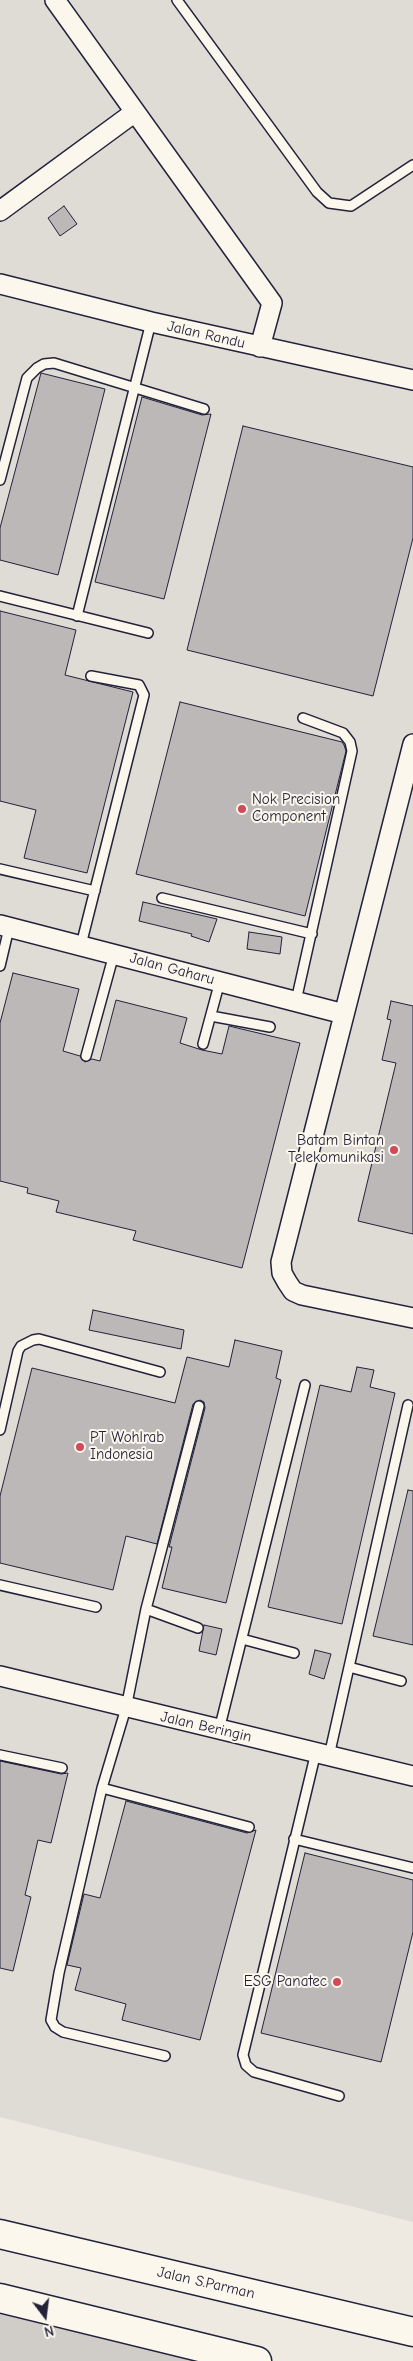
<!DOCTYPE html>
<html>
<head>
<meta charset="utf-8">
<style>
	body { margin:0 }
	#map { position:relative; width:413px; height:2361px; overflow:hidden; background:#eeeae2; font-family:"Comic Neue",sans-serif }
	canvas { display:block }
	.north { position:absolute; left:20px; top:2291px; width:50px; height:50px; -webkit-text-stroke:4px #fbf7ec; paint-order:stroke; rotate:165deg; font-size:14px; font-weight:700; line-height:20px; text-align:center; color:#22223b }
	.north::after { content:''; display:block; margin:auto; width:18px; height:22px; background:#22223b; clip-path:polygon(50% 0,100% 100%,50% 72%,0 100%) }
</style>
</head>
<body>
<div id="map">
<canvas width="413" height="2361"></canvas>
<div class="north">N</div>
</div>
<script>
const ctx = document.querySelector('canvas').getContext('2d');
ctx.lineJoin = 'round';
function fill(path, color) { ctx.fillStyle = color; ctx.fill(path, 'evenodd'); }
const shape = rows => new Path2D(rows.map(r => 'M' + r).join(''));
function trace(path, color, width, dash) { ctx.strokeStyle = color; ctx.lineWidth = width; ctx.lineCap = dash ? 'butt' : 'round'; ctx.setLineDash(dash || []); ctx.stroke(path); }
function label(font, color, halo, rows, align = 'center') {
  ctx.font = font + ' "Comic Neue",sans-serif'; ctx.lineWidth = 4; ctx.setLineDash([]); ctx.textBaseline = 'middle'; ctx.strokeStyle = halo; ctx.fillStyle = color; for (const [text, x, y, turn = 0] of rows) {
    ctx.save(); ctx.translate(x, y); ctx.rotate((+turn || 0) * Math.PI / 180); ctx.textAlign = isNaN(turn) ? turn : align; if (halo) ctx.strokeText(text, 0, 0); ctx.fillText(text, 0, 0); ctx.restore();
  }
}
const built = shape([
	[0,0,413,0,413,2222,0,2117]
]);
const green = shape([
	[0,2298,259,2361,0,2361]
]);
const building = shape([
	[64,206,77,224,60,236,48,218,64,206],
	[41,373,105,389,58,575,0,560,0,528,41,373],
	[142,397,202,415,211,414,164,599,95,582,142,397],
	[243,426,413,467,413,538,373,696,187,650,243,426],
	[0,611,76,630,65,675,133,692,87,873,24,858,36,810,0,801,0,611],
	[180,702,342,742,344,745,346,751,343,763,305,916,136,874,180,702],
	[143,902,217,919,209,942,191,936,192,934,139,921,143,902],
	[249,932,282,937,280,954,247,949,249,932],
	[13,973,79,989,63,1051,80,1056,85,1062,92,1059,100,1061,116,1000,187,1018,180,1043,202,1050,222,1054,229,1026,300,1043,242,1268,133,1240,136,1231,56,1212,59,1201,27,1193,28,1188,0,1181,0,1023,13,973],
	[391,1001,413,1006,413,1234,358,1221,396,1063,382,1060,391,1020,387,1019,391,1001],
	[93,1310,184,1330,181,1349,89,1330,93,1310],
	[235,1340,282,1351,276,1378,281,1380,226,1603,162,1588,172,1547,169,1547,205,1408,204,1402,200,1400,193,1404,157,1544,126,1536,113,1590,0,1563,0,1496,32,1368,175,1403,187,1357,229,1367,235,1340],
	[357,1367,374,1370,370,1387,395,1393,342,1624,268,1607,320,1385,351,1392,357,1367],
	[408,1490,413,1491,413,1645,373,1636,408,1490],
	[204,1625,222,1629,216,1655,199,1651,204,1625],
	[315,1650,331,1654,324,1679,309,1674,315,1650],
	[0,1761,61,1774,68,1773,51,1843,38,1840,25,1895,31,1897,13,1971,0,1968,0,1761],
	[126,1801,247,1833,256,1830,200,2040,122,2020,126,2004,75,1990,81,1968,67,1965,84,1894,100,1898,126,1801],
	[305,1853,413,1880,413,1932,381,2062,261,2033,305,1853]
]);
const lane = shape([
	[177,0,317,192,329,203,351,206,413,165],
	[0,480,27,378,37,368,44,364,54,363,204,409],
	[0,596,148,633],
	[77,616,151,322],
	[0,869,95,891],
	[162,898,312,934],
	[81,945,144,695,139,685,91,676],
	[0,966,9,928],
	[296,1001,352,751,350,742,343,733,303,718],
	[211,1016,270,1027],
	[203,1044,220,981],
	[86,1056,114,954],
	[0,1430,18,1351,21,1346,33,1340,39,1339,160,1372],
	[0,1585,96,1607],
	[146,1609,198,1628],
	[242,1639,294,1653],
	[349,1667,401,1681],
	[219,1730,305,1385],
	[316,1752,243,2055,246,2065,254,2072,339,2096],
	[0,1755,62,1768],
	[329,1756,408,1405],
	[102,1788,249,1827],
	[294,1839,413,1868],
	[165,2056,63,2032,55,2027,51,2020,59,1973,102,1788,126,1708,146,1609,199,1406]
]);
const street = shape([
	[55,0,272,303,260,347],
	[0,211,135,112],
	[0,284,151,322,413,380],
	[413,744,281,1262,282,1273,287,1282,293,1291,302,1295,413,1318],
	[0,925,344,1014],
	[0,1676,413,1776]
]);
const primary = shape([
	[0,2234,413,2332],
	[0,2298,257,2361]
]);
const markers = [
	[242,809,5,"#d1495b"],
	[394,1150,5,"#d1495b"],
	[80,1447,5,"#d1495b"],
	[337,1982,5,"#d1495b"]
];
const streetNames = [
	["Jalan Randu",206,335,13],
	["Jalan Gaharu",172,969,15],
	["Jalan Beringin",206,1727,13],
	["Jalan S.Parman",206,2283,13]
];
const poiNames = [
	["Nok Precision",252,800],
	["Component",252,817],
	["Batam Bintan",384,1141,"right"],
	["Telekomunikasi",384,1158,"right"],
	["PT Wohlrab",90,1438],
	["Indonesia",90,1455],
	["ESG Panatec",327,1982,"right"]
];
fill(built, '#dfdbd5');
fill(green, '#d0cdc9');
fill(building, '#bcb8b8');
trace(building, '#22223b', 1);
trace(lane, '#22223b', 12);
trace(street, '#22223b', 22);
trace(primary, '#22223b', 31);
trace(lane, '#fbf7ec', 9);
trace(street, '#fbf7ec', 19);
trace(primary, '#fbf7ec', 28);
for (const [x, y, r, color] of markers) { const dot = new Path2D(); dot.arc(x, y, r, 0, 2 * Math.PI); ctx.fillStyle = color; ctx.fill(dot); trace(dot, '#fbf7ec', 2); }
label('15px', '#22223b', '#fbf7ec', streetNames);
label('15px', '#22223b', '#fbf7ec', poiNames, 'left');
</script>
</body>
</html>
